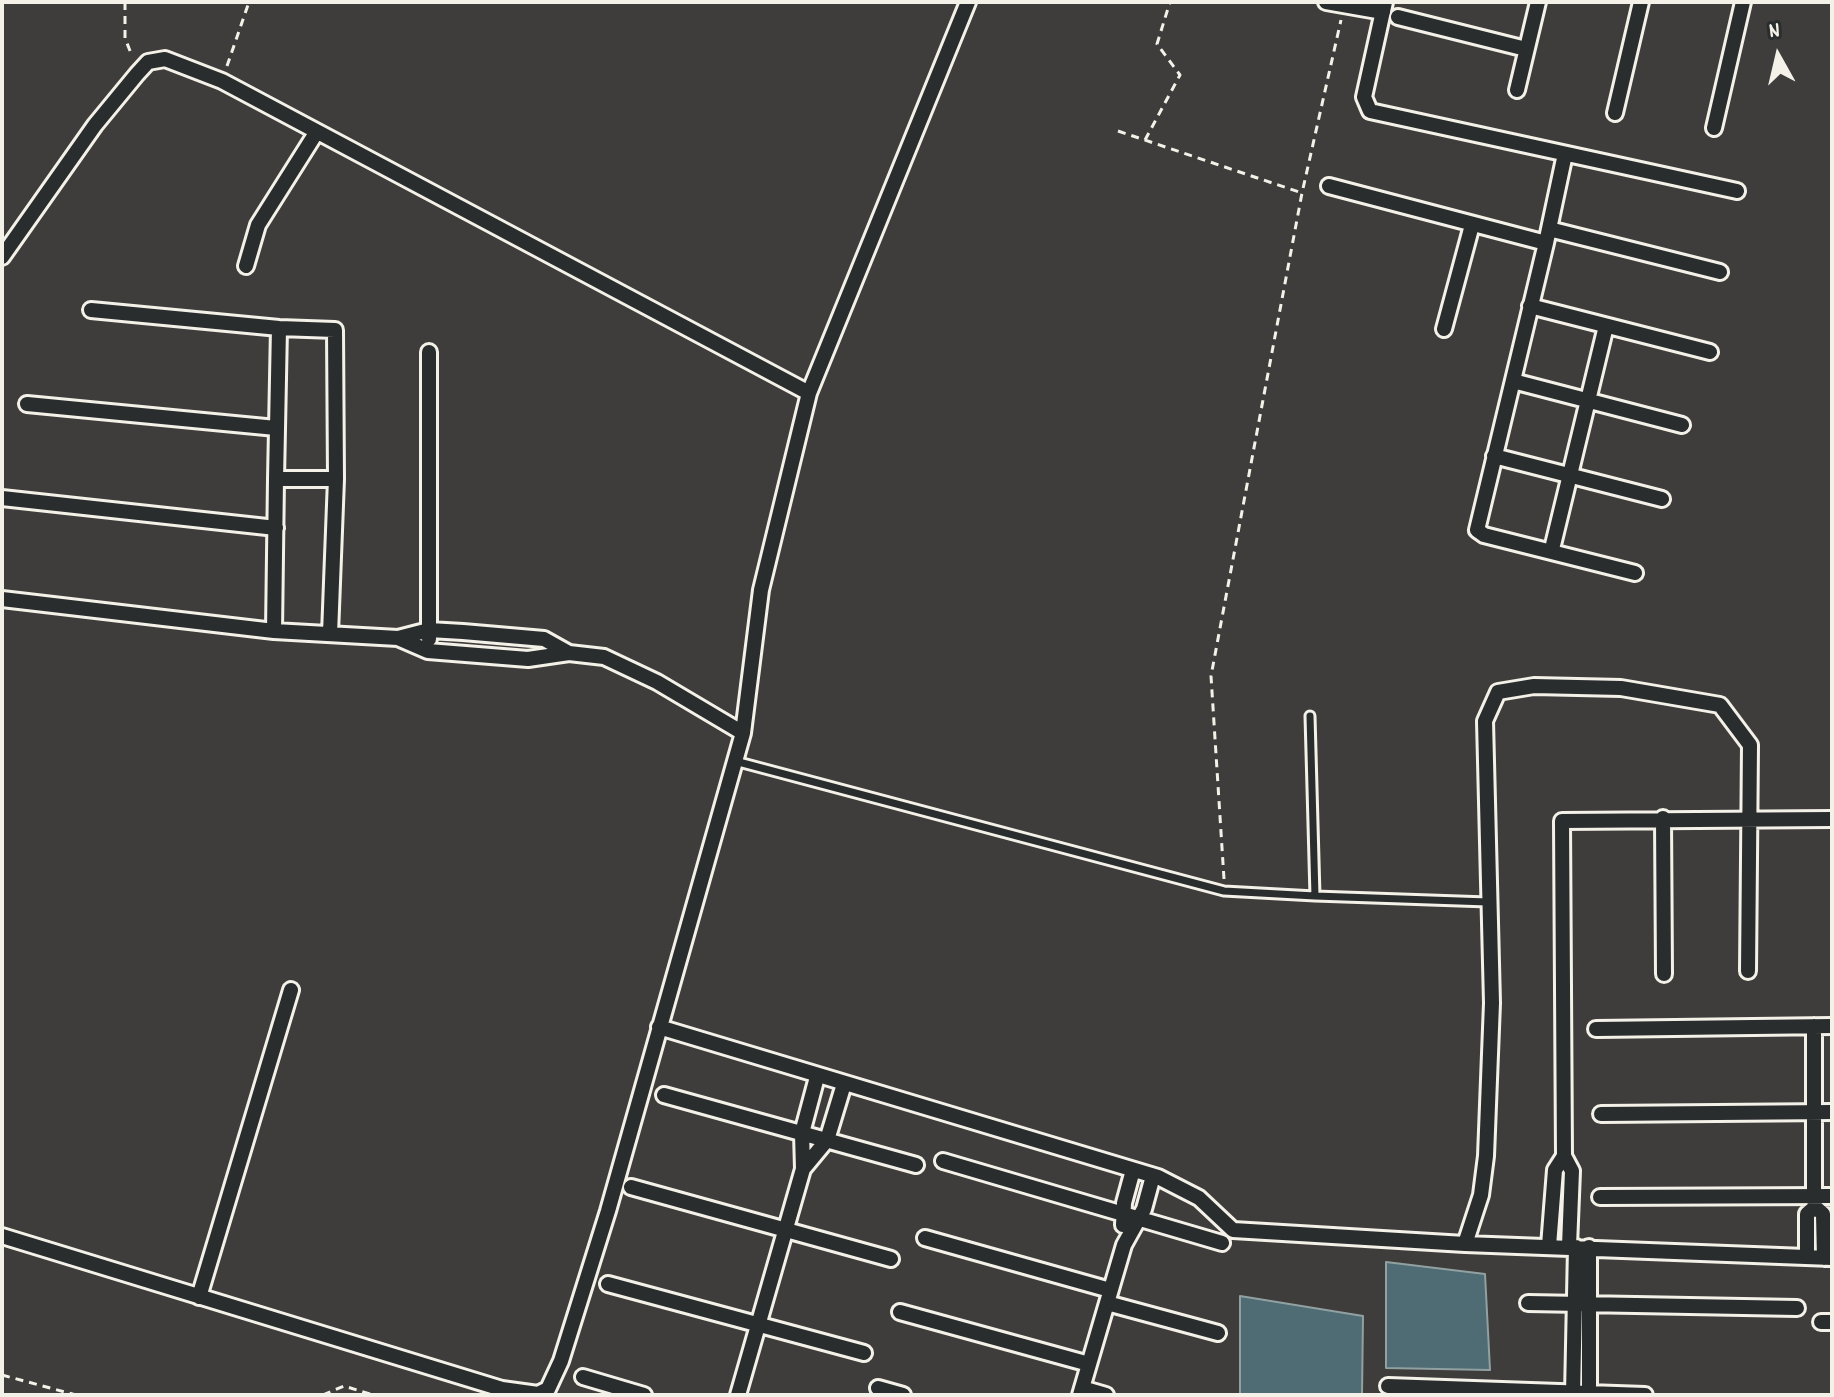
<!DOCTYPE html>
<html>
<head>
<meta charset="utf-8">
<style>
	body { margin:0 }
	#map { position:relative; width:1834px; height:1397px; overflow:hidden; background:#3f3d3b; font-family:Dekko,sans-serif }
	canvas { display:block }
	.frame { position:absolute; inset:0; border:4px solid #f4f1e8; pointer-events:none }
	.north { position:absolute; left:1738px; top:16px; width:80px; height:80px; -webkit-text-stroke:6px #2a2d2e; paint-order:stroke; rotate:352deg; font-size:22px; font-weight:700; line-height:32px; text-align:center; color:#f4f1e8 }
	.north::after { content:''; display:block; margin:auto; width:28px; height:36px; background:#f4f1e8; clip-path:polygon(50% 0,100% 100%,50% 72%,0 100%) }
</style>
</head>
<body>
<div id="map">
<canvas width="1834" height="1397"></canvas>
<div class="frame"></div>
<div class="north">N</div>
</div>
<script>
const ctx = document.querySelector('canvas').getContext('2d');
ctx.lineJoin = 'round';
function fill(path, color) { ctx.fillStyle = color; ctx.fill(path, 'evenodd'); }
const shape = rows => new Path2D(rows.map(r => 'M' + r).join(''));
function trace(path, color, width, dash) { ctx.strokeStyle = color; ctx.lineWidth = width; ctx.lineCap = dash ? 'butt' : 'round'; ctx.setLineDash(dash || []); ctx.stroke(path); }
const water = shape([
	[1386,1262,1485,1274,1490,1370,1386,1368,1386,1262],
	[1240,1296,1363,1316,1362,1395,1240,1395,1240,1296]
]);
const path = shape([
	[125,2,125,38,132,56],
	[227,66,249,2],
	[1118,131,1302,193],
	[1145,140,1180,75,1157,44,1170,2],
	[1224,879,1211,676,1302,193,1341,20],
	[2,1375,76,1395],
	[323,1395,344,1386,373,1395]
]);
const service = shape([
	[1310,716,1315,896,1488,902],
	[735,761,1224,891,1315,896]
]);
const minor = shape([
	[1326,2,1383,12],
	[1385,2,1364,97,1370,111,1737,191],
	[1398,17,1526,49],
	[1517,90,1538,2],
	[1615,113,1641,2],
	[1714,128,1743,2],
	[1329,186,1546,243,1565,154],
	[1549,229,1720,272],
	[1546,243,1477,530,1484,535,1635,573],
	[2,257,95,125,137,74,148,62,165,59,222,81,809,393],
	[246,266,258,225,316,133],
	[1530,306,1710,352],
	[91,310,279,328,335,330,336,479,276,479,274,631,398,638,429,630,463,632,544,639,569,653],
	[1444,329,1472,225],
	[1513,381,1682,425],
	[27,404,276,428],
	[1494,456,1662,499],
	[276,479,279,328],
	[2,498,276,528],
	[1552,549,1606,326],
	[2,599,274,631],
	[330,634,336,479],
	[398,638,428,651,528,659,569,653,604,657,657,682,743,733],
	[429,639,429,352],
	[1663,818,1664,974],
	[1814,1026,1814,1196,1815,1207,1823,1214,1824,1258],
	[659,1027,1158,1177,1199,1198,1233,1230,1465,1244,1832,1258],
	[1596,1029,1832,1026],
	[664,1095,916,1165],
	[1601,1114,1832,1112],
	[1564,1156,1562,821,1832,819],
	[943,1161,1222,1243],
	[803,1169,827,1140,844,1084],
	[631,1187,891,1259],
	[1600,1197,1832,1196],
	[1123,1225,1124,1203,1133,1170],
	[2,1236,502,1389,538,1394,548,1389,561,1361,608,1211,743,733,761,590,809,393,968,2],
	[925,1238,1110,1290],
	[1465,1244,1481,1195,1486,1156,1492,1003,1485,721,1498,692,1534,686,1621,688,1720,705,1750,745,1748,971],
	[1549,1246,1555,1170,1564,1156,1572,1171,1569,1246],
	[1807,1257,1807,1214,1815,1207],
	[608,1284,864,1353],
	[199,1297,291,990],
	[1107,1303,1218,1333],
	[1528,1303,1797,1308],
	[900,1312,1089,1364],
	[1821,1322,1832,1322],
	[583,1377,644,1395],
	[1388,1386,1645,1395],
	[878,1388,903,1395],
	[1082,1388,1106,1395],
	[738,1395,803,1169,802,1133,817,1077],
	[1080,1395,1124,1245,1144,1209,1153,1176],
	[1573,1395,1576,1247],
	[1589,1395,1589,1247]
]);
fill(water, '#4f6b73');
trace(water, '#91a1a2', 2);
trace(service, '#f4f1e8', 13);
trace(minor, '#f4f1e8', 20);
trace(path, '#f4f1e8', 3, [8, 6]);
trace(service, '#2a2d2e', 7);
trace(minor, '#2a2d2e', 14);
</script>
</body>
</html>
